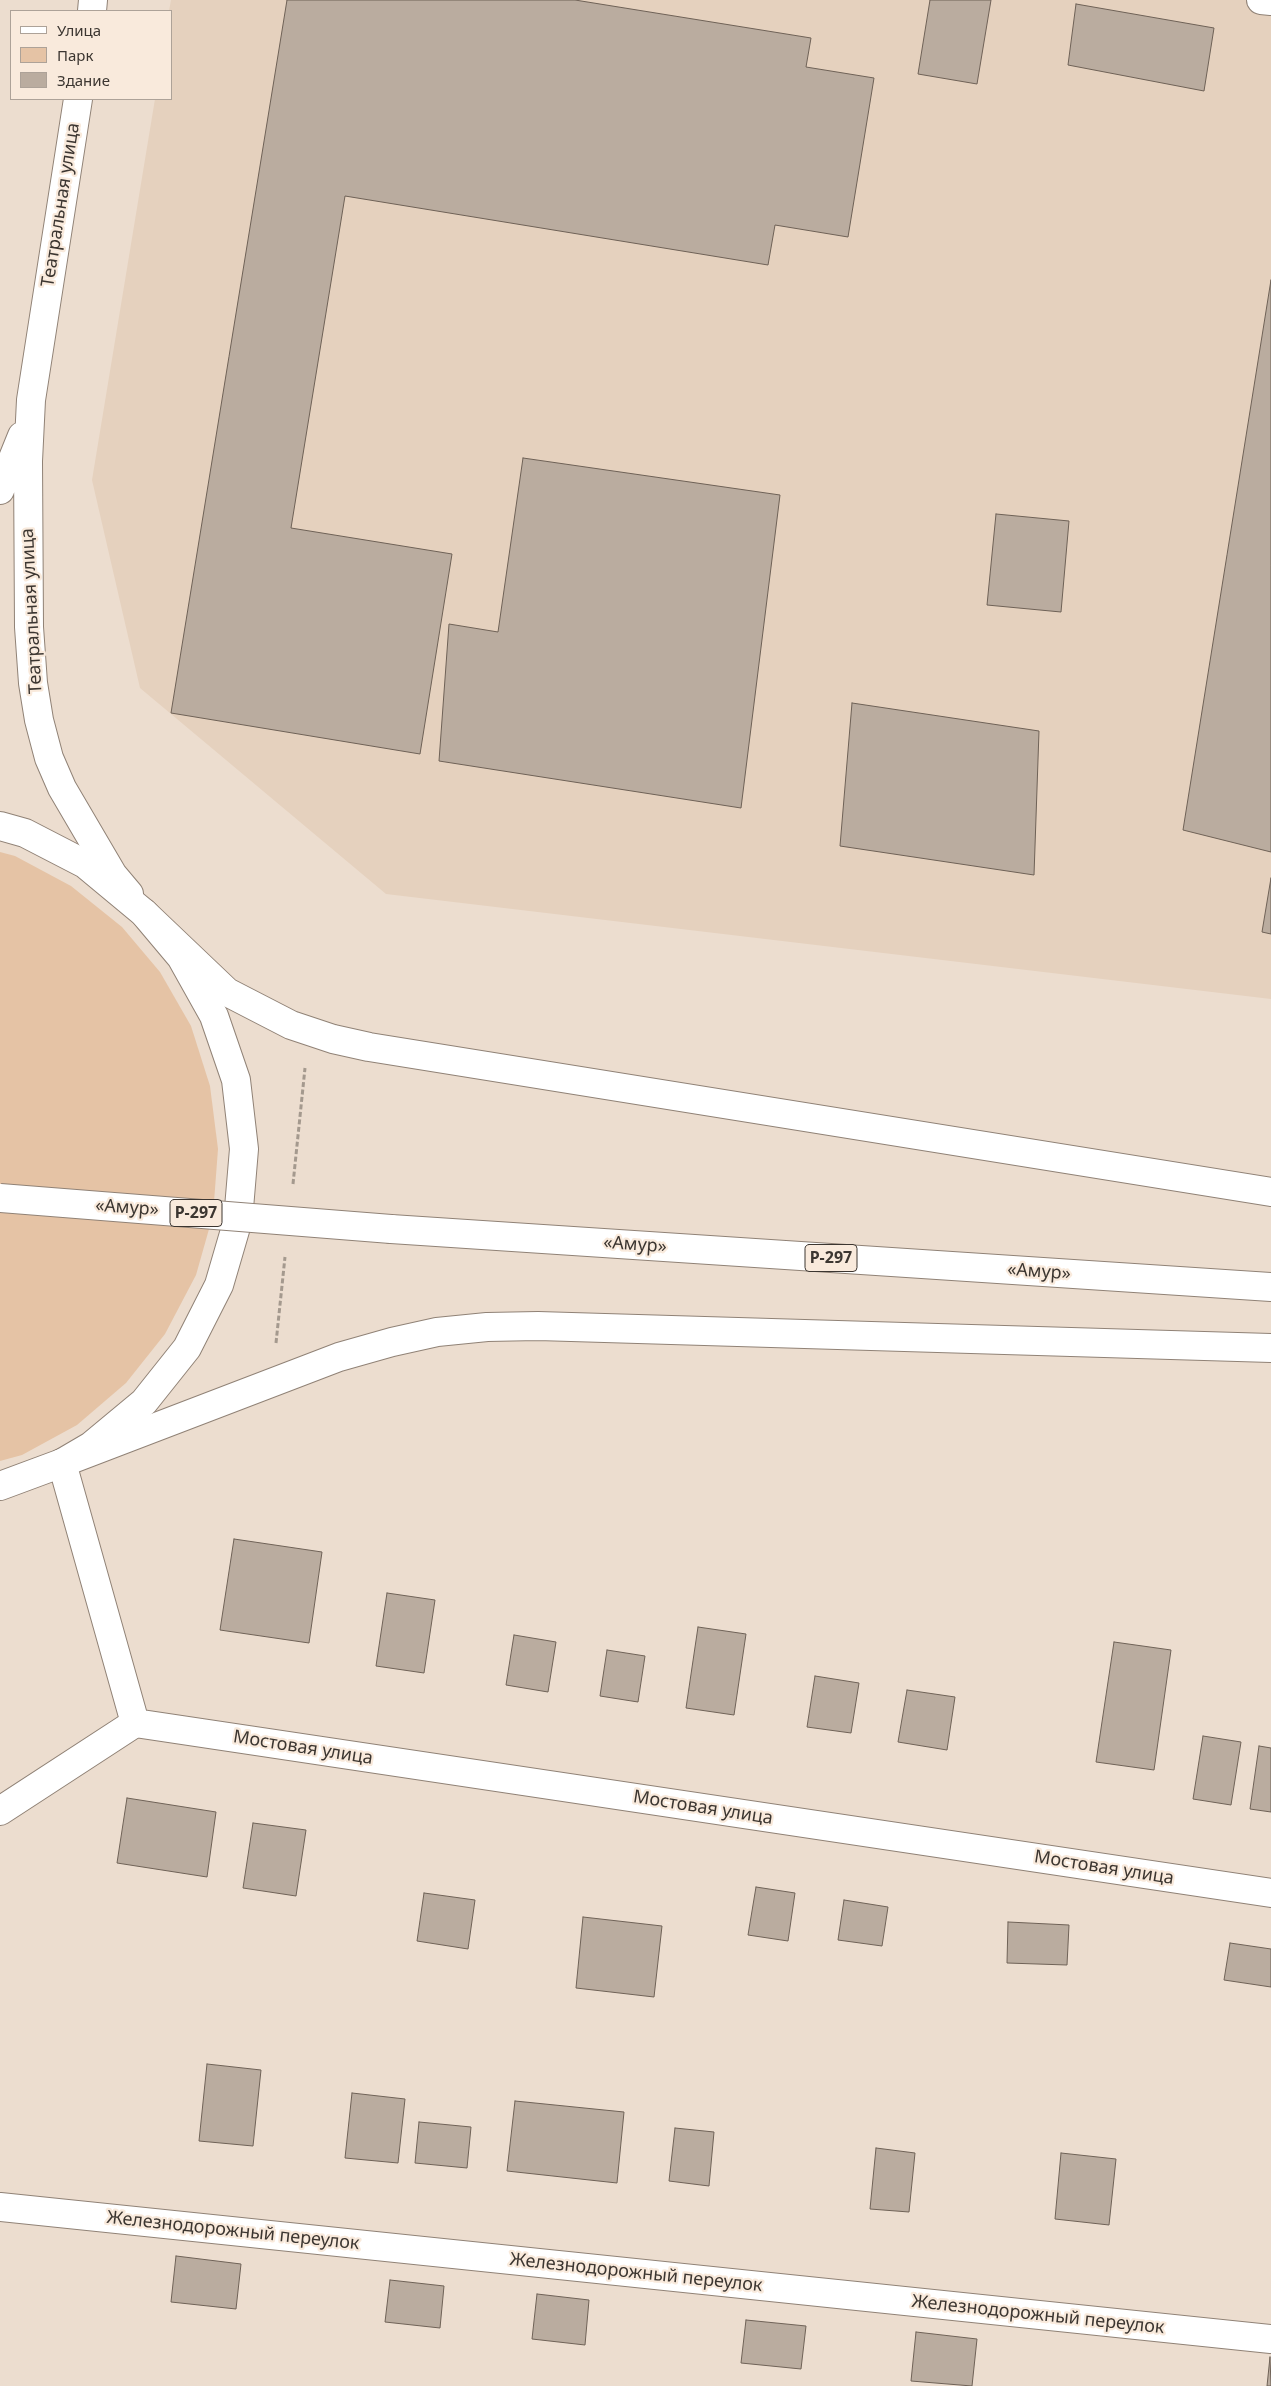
<!DOCTYPE html>
<html>
<head>
<meta charset="utf-8">
<style>
	body { margin:0 }
	#map { position:relative; width:1271px; height:2386px; overflow:hidden; background:#ecddcf; font-family:"Noto Sans",sans-serif }
	canvas { display:block }
	.legend { position:absolute; left:10px; top:10px; width:162px; height:90px; box-sizing:border-box; background:#f9eadc; border:1px solid #ada298; margin:0; padding:6px 9px; list-style:none; font-size:15px; color:#3c3631 }
	.legend li { display:flex; align-items:center; gap:10px; height:25px }
	.legend b { width:25px; border:1px solid #ada298 }
</style>
</head>
<body>
<div id="map">
<canvas width="1271" height="2386"></canvas>
<ul class="legend">
<li><b style="height:6px;background:#fff"></b>Улица</li>
<li><b style="height:14px;background:#e5c3a5"></b>Парк</li>
<li><b style="height:14px;background:#baac9f"></b>Здание</li>
</ul>
</div>
<script>
const ctx = document.querySelector('canvas').getContext('2d');
ctx.lineJoin = 'round';
function fill(path, color) { ctx.fillStyle = color; ctx.fill(path, 'evenodd'); }
const shape = rows => new Path2D(rows.map(r => 'M' + r).join(''));
function trace(path, color, width, dash) { ctx.strokeStyle = color; ctx.lineWidth = width; ctx.lineCap = dash ? 'butt' : 'round'; ctx.setLineDash(dash || []); ctx.stroke(path); }
function label(font, color, halo, rows, align = 'center') {
  ctx.font = font + ' "Noto Sans",sans-serif'; ctx.lineWidth = 4.5; ctx.setLineDash([]); ctx.textBaseline = 'middle'; ctx.strokeStyle = halo; ctx.fillStyle = color; for (const [text, x, y, turn = 0] of rows) {
    ctx.save(); ctx.translate(x, y); ctx.rotate((+turn || 0) * Math.PI / 180); ctx.textAlign = isNaN(turn) ? turn : align; if (halo) ctx.strokeText(text, 0, 0); ctx.fillText(text, 0, 0); ctx.restore();
  }
}
const built = shape([
	[171,0,1271,0,1271,999,386,894,140,688,92,480,155,99,171,99,171,11,169,11]
]);
const green = shape([
	[0,852,15,856,71,886,122,927,160,972,191,1026,210,1086,218,1149,213,1215,196,1275,165,1334,126,1383,77,1425,22,1455,0,1461]
]);
const building = shape([
	[287,0,575,0,811,38,806,67,874,78,848,237,775,225,768,265,345,196,291,528,452,554,420,754,171,713,287,0],
	[930,0,991,0,977,84,918,74,930,0],
	[1076,4,1214,28,1204,91,1068,65,1076,4],
	[1271,280,1271,852,1183,830,1271,280],
	[523,458,780,495,741,808,439,761,449,624,498,632,523,458],
	[996,514,1069,521,1061,612,987,605,996,514],
	[852,703,1039,731,1034,875,840,846,852,703],
	[1271,878,1271,934,1262,932,1271,878],
	[234,1539,322,1552,309,1643,220,1630,234,1539],
	[387,1593,435,1600,424,1673,376,1666,387,1593],
	[698,1627,746,1634,734,1715,686,1708,698,1627],
	[514,1635,556,1642,548,1692,506,1685,514,1635],
	[1114,1642,1171,1650,1154,1770,1096,1762,1114,1642],
	[607,1650,645,1656,638,1702,600,1696,607,1650],
	[815,1676,859,1683,851,1733,807,1727,815,1676],
	[907,1690,955,1697,947,1750,898,1742,907,1690],
	[1203,1736,1241,1742,1231,1805,1193,1799,1203,1736],
	[1259,1746,1271,1748,1271,1812,1250,1809,1259,1746],
	[127,1798,216,1812,207,1877,117,1863,127,1798],
	[253,1823,306,1830,296,1896,243,1888,253,1823],
	[756,1887,795,1893,788,1941,748,1935,756,1887],
	[424,1893,475,1900,468,1949,417,1941,424,1893],
	[844,1900,888,1907,882,1946,838,1940,844,1900],
	[583,1917,662,1926,654,1997,576,1988,583,1917],
	[1008,1922,1069,1925,1067,1965,1007,1963,1008,1922],
	[1230,1943,1271,1949,1271,1987,1224,1980,1230,1943],
	[207,2064,261,2070,253,2146,199,2141,207,2064],
	[352,2093,405,2099,398,2163,345,2158,352,2093],
	[515,2101,624,2112,617,2183,507,2171,515,2101],
	[419,2122,471,2127,467,2168,415,2163,419,2122],
	[675,2128,714,2132,709,2186,669,2181,675,2128],
	[876,2148,915,2153,909,2212,870,2209,876,2148],
	[1061,2153,1116,2159,1109,2225,1055,2219,1061,2153],
	[176,2256,241,2264,236,2309,171,2302,176,2256],
	[390,2280,444,2286,440,2328,385,2322,390,2280],
	[537,2294,589,2300,585,2345,532,2339,537,2294],
	[746,2320,806,2326,801,2369,741,2363,746,2320],
	[916,2332,977,2339,972,2386,911,2381,916,2332],
	[1270,2357,1271,2386,1267,2386,1270,2357]
]);
const path = shape([
	[293,1184,305,1068],
	[276,1343,285,1257]
]);
const street = shape([
	[1261,0,1271,1],
	[135,1723,1271,1893],
	[0,1811,135,1723,62,1463],
	[0,2207,1271,2339]
]);
const secondary = shape([
	[92,11,93,0],
	[78,99,31,400,28,461,29,627,33,683,39,720,49,758,62,788,113,875,129,894],
	[0,490,22,436]
]);
const primary = shape([
	[0,826,25,833,85,864,144,913,181,957,214,1016,236,1080,244,1149,238,1220,219,1285,187,1348,144,1402,91,1446,62,1463,0,1486]
]);
const highway = shape([
	[144,913,227,992,291,1025,333,1039,369,1047,1271,1192],
	[391,1229,1271,1287],
	[62,1463,339,1357,392,1342,437,1332,487,1327,538,1326,1271,1348]
]);
const highwayBridge = shape([
	[0,1198,391,1229]
]);
const shields = [
	[196,1213,52],
	[831,1258,52]
];
const shieldNames = [
	["Р-297",196,1213],
	["Р-297",831,1258]
];
const streetNames = [
	["Театральная улица",61,205,-81],
	["Театральная улица",32,611,-93],
	["«Амур»",127,1208,4],
	["«Амур»",635,1245,4],
	["«Амур»",1039,1272,4],
	["Мостовая улица",303,1748,9],
	["Мостовая улица",703,1808,9],
	["Мостовая улица",1104,1868,9],
	["Железнодорожный переулок",233,2231,6],
	["Железнодорожный переулок",636,2273,6],
	["Железнодорожный переулок",1038,2315,6]
];
fill(built, '#e5d1be');
fill(green, '#e5c3a5');
fill(building, '#baac9f');
trace(building, '#6f6257', 1);
trace(street, '#908276', 30);
trace(secondary, '#908276', 30);
trace(primary, '#908276', 30);
trace(highway, '#908276', 30);
trace(path, '#a4998e', 3, [5, 2.5]);
trace(street, '#fff', 28);
trace(secondary, '#fff', 28);
trace(primary, '#fff', 28);
trace(highway, '#fff', 28);
trace(highwayBridge, '#908276', 30, []);
trace(highwayBridge, '#fff', 28);
for (const [x, y, w] of shields) { const box = new Path2D(); box.roundRect(x - w / 2, y - 13.5, w, 27, 4); ctx.fillStyle = '#f9eadc'; ctx.fill(box); trace(box, '#3c3631', 1); }
label('bold 16px', '#3c3631', null, shieldNames);
label('18px', '#3c3631', '#f9eadc', streetNames);
</script>
</body>
</html>
